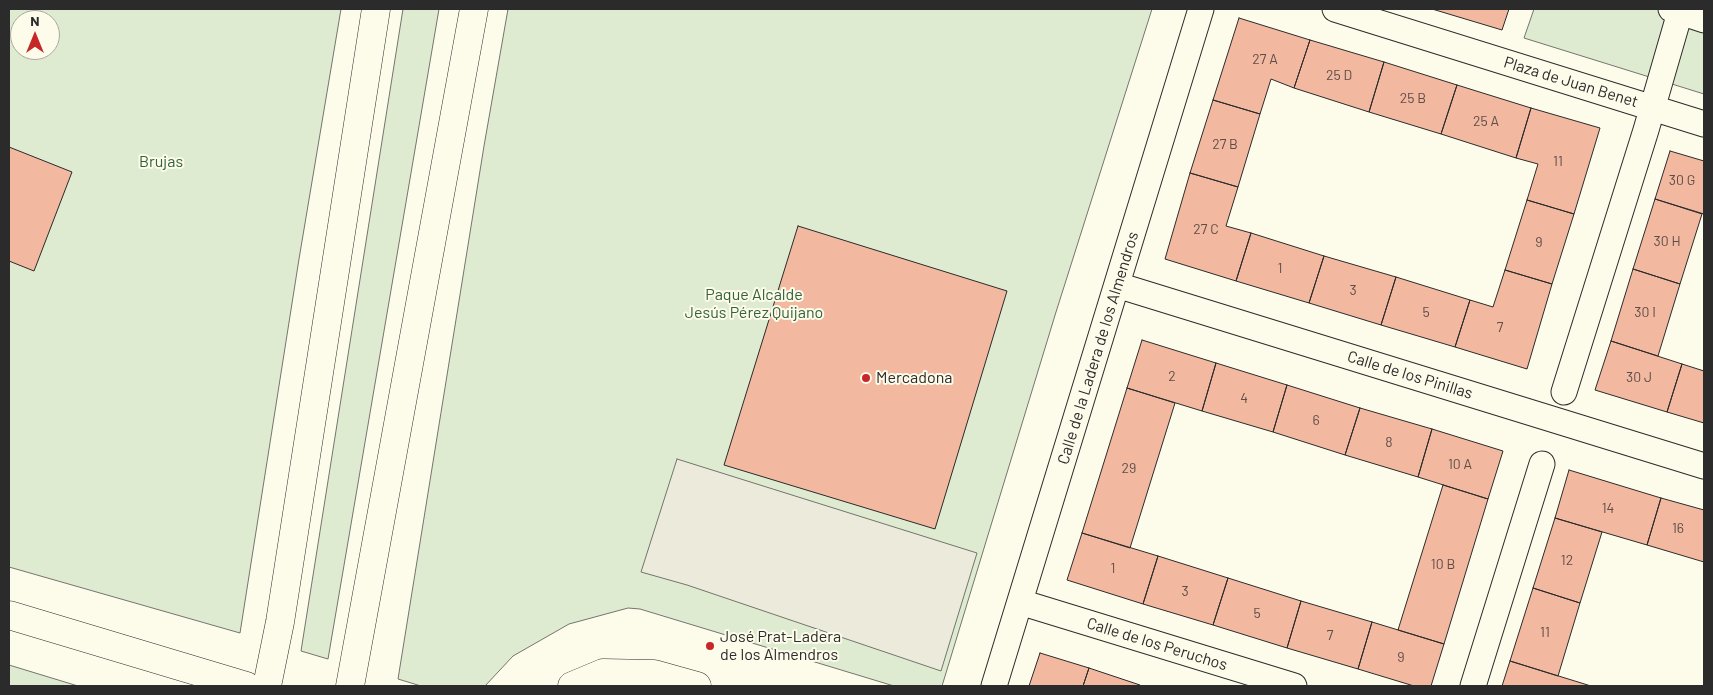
<!DOCTYPE html>
<html>
<head>
<meta charset="utf-8">
<style>
	body { margin:0 }
	#map { position:relative; width:1713px; height:695px; overflow:hidden; background:#fdfbea; font-family:Barlow,sans-serif }
	canvas { display:block }
	.frame { position:absolute; inset:0; border:10px solid #2b2b2b; pointer-events:none }
	.north { position:absolute; left:10px; top:10px; width:50px; height:50px; box-sizing:border-box; background:#fdfbea; border:1px solid #a9a89e; border-radius:50%; rotate:0deg; font-size:14px; font-weight:700; line-height:20px; text-align:center; color:#2b2b2b }
	.north::after { content:''; display:block; margin:auto; width:18px; height:22px; background:#c62828; clip-path:polygon(50% 0,100% 100%,50% 72%,0 100%) }
</style>
</head>
<body>
<div id="map">
<canvas width="1713" height="695"></canvas>
<div class="frame"></div>
<div class="north">N</div>
</div>
<script>
const ctx = document.querySelector('canvas').getContext('2d');
ctx.lineJoin = 'round';
function fill(path, color) { ctx.fillStyle = color; ctx.fill(path, 'evenodd'); }
const shape = rows => new Path2D(rows.map(r => 'M' + r).join(''));
function trace(path, color, width, dash) { ctx.strokeStyle = color; ctx.lineWidth = width; ctx.lineCap = dash ? 'butt' : 'round'; ctx.setLineDash(dash || []); ctx.stroke(path); }
function label(font, color, halo, rows, align = 'center') {
  ctx.font = font + ' Barlow,sans-serif'; ctx.lineWidth = 4; ctx.setLineDash([]); ctx.textBaseline = 'middle'; ctx.strokeStyle = halo; ctx.fillStyle = color; for (const [text, x, y, turn = 0] of rows) {
    ctx.save(); ctx.translate(x, y); ctx.rotate((+turn || 0) * Math.PI / 180); ctx.textAlign = isNaN(turn) ? turn : align; if (halo) ctx.strokeText(text, 0, 0); ctx.fillText(text, 0, 0); ctx.restore();
  }
}
const green = shape([
	[9,9,341,9,299,259,240,633,9,567,9,9],
	[20,20,50,20,50,50,20,50,20,20],
	[403,9,439,9,328,659,301,651,403,9],
	[508,9,1152,9,1056,312,942,686,894,686,640,609,628,608,569,624,513,656,485,686,421,686,398,679,484,146,508,9],
	[1534,9,1704,9,1704,94,1524,38,1534,9],
	[9,665,78,686,9,686,9,665]
]);
const parking = shape([
	[677,459,977,553,941,671,687,585,641,572,677,459]
]);
const building = shape([
	[1432,9,1509,9,1502,30,1432,9],
	[1239,18,1310,40,1294,88,1271,79,1260,114,1213,100,1239,18],
	[1310,40,1384,62,1369,112,1294,88,1310,40],
	[1384,62,1457,85,1441,134,1369,112,1384,62],
	[1457,85,1531,108,1516,158,1441,134,1457,85],
	[1213,100,1260,114,1238,187,1190,173,1213,100],
	[1531,108,1600,128,1574,214,1527,200,1538,164,1516,158,1531,108],
	[9,147,72,172,34,271,9,261,9,147],
	[1670,151,1704,161,1704,214,1655,199,1670,151],
	[1190,173,1238,187,1226,226,1251,233,1236,281,1165,259,1190,173],
	[1655,199,1702,214,1680,284,1633,269,1655,199],
	[1527,200,1574,214,1552,284,1505,270,1527,200],
	[798,226,1007,291,935,529,724,465,798,226],
	[1251,233,1324,256,1309,303,1236,281,1251,233],
	[1324,256,1396,277,1381,325,1309,303,1324,256],
	[1633,269,1680,284,1658,356,1611,341,1633,269],
	[1505,270,1552,284,1527,369,1455,347,1470,300,1493,307,1505,270],
	[1396,277,1470,300,1455,347,1381,325,1396,277],
	[1142,340,1216,363,1202,411,1127,388,1142,340],
	[1611,341,1682,364,1667,412,1595,390,1611,341],
	[1216,363,1287,385,1273,432,1202,411,1216,363],
	[1682,364,1704,371,1704,423,1667,412,1682,364],
	[1287,385,1360,408,1345,455,1273,432,1287,385],
	[1127,388,1175,403,1130,548,1082,533,1127,388],
	[1360,408,1432,429,1418,477,1345,455,1360,408],
	[1432,429,1503,451,1488,499,1418,477,1432,429],
	[1569,470,1661,498,1647,545,1555,518,1569,470],
	[1443,485,1488,499,1444,644,1398,630,1443,485],
	[1661,498,1704,510,1704,562,1647,545,1661,498],
	[1555,518,1602,532,1580,603,1533,588,1555,518],
	[1082,533,1158,556,1143,604,1067,580,1082,533],
	[1158,556,1228,578,1213,625,1143,604,1158,556],
	[1228,578,1301,601,1287,648,1213,625,1228,578],
	[1533,588,1580,603,1558,676,1510,661,1533,588],
	[1301,601,1372,622,1358,669,1287,648,1301,601],
	[1372,622,1444,644,1431,686,1414,686,1358,669,1372,622],
	[1040,653,1089,668,1083,686,1029,686,1040,653],
	[1510,661,1591,686,1502,686,1510,661],
	[1089,668,1140,685,1139,686,1083,686,1089,668]
]);
const street = shape([
	[1335,9,1704,124],
	[1671,9,1704,20],
	[1117,285,1704,466],
	[1564,392,1646,130,1681,9],
	[1020,602,1294,686],
	[994,686,1201,9],
	[1473,686,1542,464]
]);
const secondary = shape([
	[9,615,246,686],
	[572,686,603,673,654,674,697,686]
]);
const highway = shape([
	[267,686,280,622,376,9],
	[350,686,474,9]
]);
const markers = [
	[866,378,5,"#c62828"],
	[710,646,5,"#c62828"]
];
const numberNames = [
	["27 A",1265,59],
	["25 D",1339,75],
	["25 B",1413,98],
	["25 A",1486,121],
	["27 B",1225,144],
	["11",1558,161],
	["30 G",1682,180],
	["27 C",1206,229],
	["30 H",1667,241],
	["9",1539,242],
	["1",1280,268],
	["3",1353,290],
	["5",1426,312],
	["30 I",1645,312],
	["7",1500,327],
	["2",1172,376],
	["30 J",1639,377],
	["4",1244,398],
	["6",1316,420],
	["8",1389,442],
	["10 A",1460,464],
	["29",1129,468],
	["14",1608,508],
	["16",1678,528],
	["12",1567,560],
	["10 B",1443,564],
	["1",1113,568],
	["3",1185,591],
	["5",1257,613],
	["11",1545,632],
	["7",1330,635],
	["9",1401,657]
];
const streetNames = [
	["Plaza de Juan Benet",1571,82,17],
	["Calle de la Ladera de los Almendros",1098,348,-73],
	["Calle de los Pinillas",1410,375,17],
	["Calle de los Peruchos",1157,644,17]
];
const parkNames = [
	["Brujas",161,162],
	["Paque Alcalde",754,295],
	["Jesús Pérez Quijano",754,313]
];
const poiNames = [
	["Mercadona",876,378],
	["José Prat-Ladera",720,637],
	["de los Almendros",720,655]
];
fill(green, '#deebd1');
trace(green, '#74746e', 1);
fill(parking, '#eceadb');
trace(parking, '#74746e', 1);
fill(building, '#f2b8a0');
trace(building, '#2b2b2b', 1);
trace(street, '#2b2b2b', 27);
trace(secondary, '#2b2b2b', 29);
trace(highway, '#2b2b2b', 29);
trace(street, '#fdfbea', 25);
trace(secondary, '#fdfbea', 28);
trace(highway, '#fdfbea', 28);
for (const [x, y, r, color] of markers) { const dot = new Path2D(); dot.arc(x, y, r, 0, 2 * Math.PI); ctx.fillStyle = color; ctx.fill(dot); trace(dot, '#fdfbea', 2); }
label('14px', '#5d4e48', null, numberNames);
label('16px', '#2b2b2b', '#fdfbea', streetNames);
label('16px', '#34623c', '#fdfbea', parkNames);
label('16px', '#2b2b2b', '#fdfbea', poiNames, 'left');
</script>
</body>
</html>
